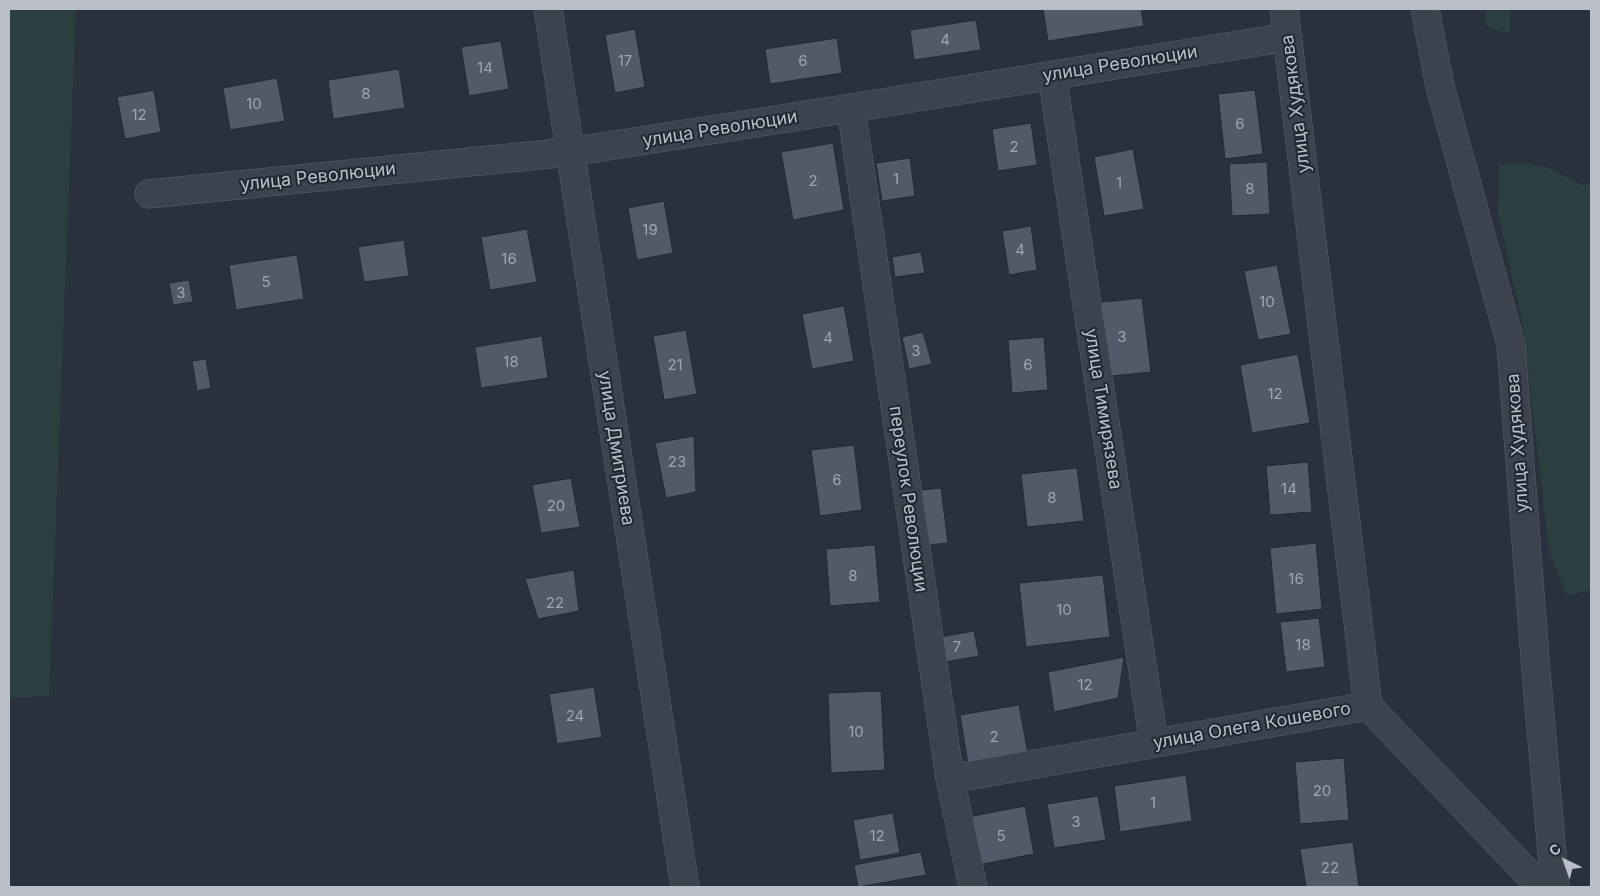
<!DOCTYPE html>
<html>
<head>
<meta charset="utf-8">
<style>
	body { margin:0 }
	#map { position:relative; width:1600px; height:896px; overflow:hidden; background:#29313e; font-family:Inter,sans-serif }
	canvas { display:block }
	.frame { position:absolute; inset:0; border:10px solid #b9bec9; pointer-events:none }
	.north { position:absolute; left:1540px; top:836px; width:50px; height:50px; -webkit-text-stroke:4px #212834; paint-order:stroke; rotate:318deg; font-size:14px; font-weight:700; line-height:20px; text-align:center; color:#b9bec9 }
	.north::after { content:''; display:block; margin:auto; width:18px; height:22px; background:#b9bec9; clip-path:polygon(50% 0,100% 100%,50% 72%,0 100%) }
</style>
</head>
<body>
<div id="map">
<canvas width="1600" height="896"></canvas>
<div class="frame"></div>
<div class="north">С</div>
</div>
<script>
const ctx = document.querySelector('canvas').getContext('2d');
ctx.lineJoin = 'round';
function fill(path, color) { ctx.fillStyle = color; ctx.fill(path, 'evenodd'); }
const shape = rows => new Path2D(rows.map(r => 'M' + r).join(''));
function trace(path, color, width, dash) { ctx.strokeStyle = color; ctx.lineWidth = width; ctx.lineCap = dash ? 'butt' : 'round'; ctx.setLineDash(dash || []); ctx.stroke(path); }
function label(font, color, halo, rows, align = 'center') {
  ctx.font = font + ' Inter,sans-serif'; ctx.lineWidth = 4; ctx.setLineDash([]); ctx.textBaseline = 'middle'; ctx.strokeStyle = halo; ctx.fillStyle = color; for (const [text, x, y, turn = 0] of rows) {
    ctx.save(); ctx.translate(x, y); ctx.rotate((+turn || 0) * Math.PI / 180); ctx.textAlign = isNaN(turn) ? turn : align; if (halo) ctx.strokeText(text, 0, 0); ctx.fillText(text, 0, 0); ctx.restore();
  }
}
const green = shape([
	[9,9,76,9,49,696,9,699],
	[1486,9,1510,9,1510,34,1485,26],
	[1523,163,1547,167,1585,186,1591,180,1591,590,1567,596,1549,551,1523,326,1498,213,1499,165]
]);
const building = shape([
	[1043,9,1141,9,1144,26,1048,41,1043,9],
	[976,20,981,50,914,60,910,30,976,20],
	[635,29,645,87,615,93,605,35,635,29],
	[837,38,842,73,770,84,765,49,837,38],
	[501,41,509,89,469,96,461,47,501,41],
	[399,69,405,108,333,119,328,80,399,69],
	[277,78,285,121,230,130,223,88,277,78],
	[154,90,161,132,125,139,117,97,154,90],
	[1255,90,1263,154,1225,159,1218,94,1255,90],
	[1031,123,1037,165,998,171,992,129,1031,123],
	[833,143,844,210,793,220,781,152,833,143],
	[1133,149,1144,209,1104,216,1094,157,1133,149],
	[910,158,915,196,882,201,876,163,910,158],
	[1267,162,1270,214,1232,216,1229,164,1267,162],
	[664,201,673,253,637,260,628,208,664,201],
	[1031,226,1037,270,1009,275,1002,231,1031,226],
	[527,229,537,282,490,290,481,237,527,229],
	[404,240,409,276,364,282,358,247,404,240],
	[921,252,925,273,895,277,892,257,921,252],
	[297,255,304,299,236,310,229,265,297,255],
	[1277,265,1291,334,1258,340,1244,271,1277,265],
	[189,280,193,302,173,305,169,283,189,280],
	[1142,298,1151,372,1102,377,1094,303,1142,298],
	[844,306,854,361,812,369,802,314,844,306],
	[686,330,697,394,664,400,653,336,686,330],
	[923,332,932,364,909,369,902,337,923,332],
	[542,336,548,378,481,388,475,347,542,336],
	[1044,337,1048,390,1012,393,1008,340,1044,337],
	[1298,354,1310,423,1252,433,1240,365,1298,354],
	[206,359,211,388,197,391,192,361,206,359],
	[694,436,696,492,666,498,655,443,694,436],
	[854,445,862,510,820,516,811,450,854,445],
	[1308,462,1312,512,1270,515,1266,466,1308,462],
	[1077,468,1084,521,1027,527,1021,474,1077,468],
	[571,478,580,527,541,533,532,485,571,478],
	[941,488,948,543,919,546,912,491,941,488],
	[1316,543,1322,609,1276,614,1270,548,1316,543],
	[875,545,880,602,830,606,826,549,875,545],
	[574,570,579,611,538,619,525,579,574,570],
	[1103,575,1110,637,1026,647,1019,583,1103,575],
	[1319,618,1325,667,1286,672,1280,622,1319,618],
	[974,631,979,656,939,663,935,638,974,631],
	[1124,657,1118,698,1054,712,1048,672,1124,657],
	[594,687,602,737,557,744,549,694,594,687],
	[881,691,885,770,831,773,828,693,881,691],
	[1019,705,1029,759,969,770,960,715,1019,705],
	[1344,758,1349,820,1300,824,1295,762,1344,758],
	[1186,775,1192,821,1120,832,1114,786,1186,775],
	[1098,796,1106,840,1054,848,1047,804,1098,796],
	[1025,806,1034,854,978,865,968,817,1025,806],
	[893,813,900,853,860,860,853,820,893,813],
	[1353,842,1359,887,1306,887,1300,849,1353,842],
	[921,852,926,875,858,887,854,865,921,852]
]);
const minor = shape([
	[548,9,685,887],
	[1284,9,1368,706],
	[1425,9,1440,86,1511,345,1536,671,1555,887],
	[1052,75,1154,743],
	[851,108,950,779,973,887],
	[149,194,570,152,851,108,1288,37],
	[950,779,1368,706,1541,887]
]);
const numberNames = [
	["4",945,40],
	["17",625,61],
	["6",803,61],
	["14",485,68],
	["8",366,94],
	["10",254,104],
	["12",139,115],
	["6",1240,124],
	["2",1014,147],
	["1",896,179],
	["2",813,181],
	["1",1119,183],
	["8",1250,189],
	["19",650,230],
	["4",1020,250],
	["16",509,259],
	["5",266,282],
	["3",181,293],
	["10",1267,302],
	["3",1122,337],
	["4",828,338],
	["3",916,351],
	["18",511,362],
	["21",675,365],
	["6",1028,365],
	["12",1275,394],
	["23",677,462],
	["6",837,480],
	["14",1289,489],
	["8",1052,498],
	["20",556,506],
	["8",853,576],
	["16",1296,579],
	["22",555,603],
	["10",1064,610],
	["18",1303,645],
	["7",957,647],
	["12",1085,685],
	["24",575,716],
	["10",856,732],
	["2",994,737],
	["20",1322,791],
	["1",1153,803],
	["3",1076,822],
	["12",877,836],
	["5",1001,836],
	["22",1330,868]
];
const streetNames = [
	["улица Революции",1120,64,-9],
	["улица Худякова",1296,104,-97],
	["улица Революции",720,129,-9],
	["улица Революции",318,177,-6],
	["улица Тимирязева",1103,409,81],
	["улица Худякова",1518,443,-94],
	["улица Дмитриева",616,448,81],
	["переулок Революции",908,499,82],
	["улица Олега Кошевого",1252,726,-10]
];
fill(green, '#2b3e40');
fill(building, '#525969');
trace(building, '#232a35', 1);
trace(minor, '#5a616c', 29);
trace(minor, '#3c434e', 28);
label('15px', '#9fa5b1', null, numberNames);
label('18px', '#b9bec9', '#212834', streetNames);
</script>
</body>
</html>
